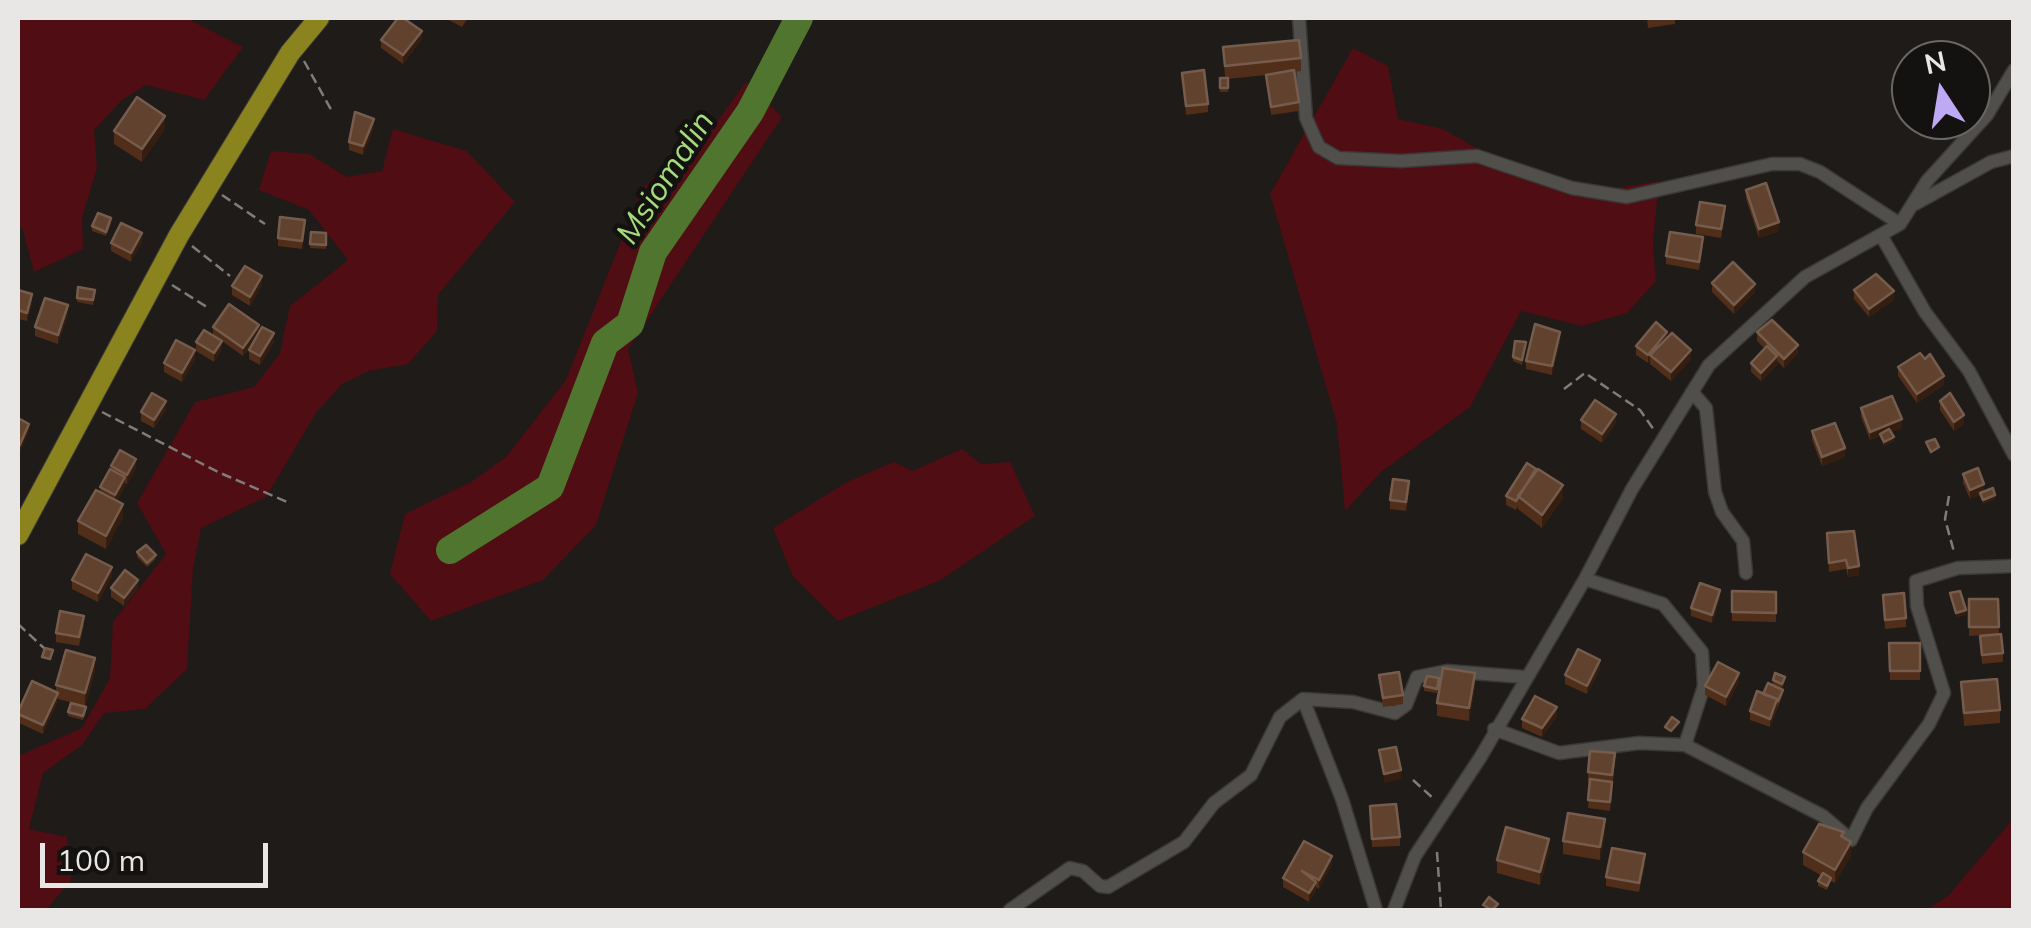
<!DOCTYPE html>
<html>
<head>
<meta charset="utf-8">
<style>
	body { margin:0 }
	#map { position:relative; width:2031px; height:928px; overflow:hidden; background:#1e1b18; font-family:Mulish,sans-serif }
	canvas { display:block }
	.frame { position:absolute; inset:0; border:20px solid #e9e7e5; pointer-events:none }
	.north { position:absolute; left:1891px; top:40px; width:100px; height:100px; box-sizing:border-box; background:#141210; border:2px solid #696765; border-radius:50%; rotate:348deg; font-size:28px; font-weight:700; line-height:40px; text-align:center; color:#e9e7e5 }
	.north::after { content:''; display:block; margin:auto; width:35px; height:45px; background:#bea9f4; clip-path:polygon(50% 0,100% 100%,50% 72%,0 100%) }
	.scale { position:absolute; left:40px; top:843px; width:228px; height:45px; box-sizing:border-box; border:5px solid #e9e7e5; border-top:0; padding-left:12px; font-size:30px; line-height:35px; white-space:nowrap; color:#e9e7e5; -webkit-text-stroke:8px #141210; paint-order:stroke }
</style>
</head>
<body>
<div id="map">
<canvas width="2031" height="928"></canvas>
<div class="frame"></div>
<div class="north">N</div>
<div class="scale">100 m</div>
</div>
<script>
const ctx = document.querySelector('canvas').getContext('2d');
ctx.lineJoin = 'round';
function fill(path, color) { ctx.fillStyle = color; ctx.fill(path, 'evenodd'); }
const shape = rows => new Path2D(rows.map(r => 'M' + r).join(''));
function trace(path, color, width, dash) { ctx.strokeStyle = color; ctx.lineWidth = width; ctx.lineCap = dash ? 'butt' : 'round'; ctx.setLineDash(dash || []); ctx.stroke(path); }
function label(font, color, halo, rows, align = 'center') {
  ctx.font = font + ' Mulish,sans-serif'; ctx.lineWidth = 9; ctx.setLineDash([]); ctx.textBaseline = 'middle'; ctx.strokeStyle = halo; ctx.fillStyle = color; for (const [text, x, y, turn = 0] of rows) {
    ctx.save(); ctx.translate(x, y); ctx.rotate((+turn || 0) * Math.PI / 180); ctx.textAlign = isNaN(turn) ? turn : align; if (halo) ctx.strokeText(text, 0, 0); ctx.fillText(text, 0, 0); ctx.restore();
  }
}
const green = shape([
	[18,18,186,18,243,47,204,100,146,85,122,100,94,130,97,168,82,218,83,249,34,272,22,227,18,226],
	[1353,48,1388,66,1398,119,1443,129,1523,175,1616,188,1659,181,1653,243,1656,281,1627,313,1582,326,1521,311,1470,407,1381,472,1345,511,1337,424,1270,194],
	[746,82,782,117,628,349,638,393,596,525,543,580,431,621,390,574,405,514,471,482,506,457,566,380,642,188,705,138],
	[393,129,467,151,515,202,438,295,437,331,408,364,368,371,342,384,316,413,266,497,201,528,193,568,187,669,145,709,104,713,82,745,43,773,29,829,67,837,71,880,46,910,18,910,18,756,82,728,110,678,113,622,166,554,137,503,195,402,254,387,280,353,290,306,348,260,309,210,259,190,271,151,309,154,347,177,382,171],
	[962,449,981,464,1010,462,1035,516,939,581,838,621,793,576,773,528,847,482,894,462,912,471],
	[2013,819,2013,910,1927,910,1949,895]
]);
const river = shape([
	[450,550,550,487,605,343,630,324,653,252,750,112,799,18]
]);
const path = shape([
	[304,61,333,113],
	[222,195,265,224],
	[192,246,230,276],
	[172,285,210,309],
	[1564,389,1585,373,1640,410,1654,430],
	[102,412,218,472,287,502],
	[1949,496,1945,519,1954,552],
	[18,624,45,649],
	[1413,780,1434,799],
	[1437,852,1441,910]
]);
const minor = shape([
	[1299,18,1306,118,1319,147,1338,158,1401,161,1477,156,1572,188,1627,197,1772,164,1800,164,1820,172,1900,224],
	[1915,204,1991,162,2014,156],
	[1882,237,1925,312,1969,371,2014,455],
	[1692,392,1706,408,1715,492,1722,512,1743,541,1746,573],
	[1585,579,1663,604,1702,652,1704,686,1685,745],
	[1303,699,1342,799,1376,910],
	[1494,729,1559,753,1639,743,1685,745,1823,816,1851,840,1867,808,1929,724,1944,693,1917,606,1916,581,1958,568,2014,566],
	[1010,910,1070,868,1083,871,1100,886,1108,887,1184,842,1214,803,1251,775,1280,717,1303,699,1353,702,1395,713,1406,705,1417,677,1447,671,1524,677],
	[1394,910,1415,856,1480,758,1585,579,1632,489,1709,365,1805,277,1900,224,1927,181,1987,115,2014,70]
]);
const primary = shape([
	[18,535,179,235,290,53,319,18]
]);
const wall = shape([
	[445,18,468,18,462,27],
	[1647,18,1675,18,1675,24,1648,28],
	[422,39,403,64,381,48,381,40],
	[1223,47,1301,58,1301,71,1294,72,1299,111,1271,115,1266,75,1228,79,1228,92,1220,92,1220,78,1225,78],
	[1182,73,1208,104,1208,112,1186,115],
	[374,127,363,155,349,150,349,142],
	[165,129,142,162,114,144,114,131],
	[1746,190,1779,231,1759,238,1746,199],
	[1725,215,1721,238,1696,234,1696,225],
	[111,223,106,236,92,231,92,226],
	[305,229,302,249,278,246,278,238],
	[311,232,326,233,326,249,310,248],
	[142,242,131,262,111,251,111,243],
	[1703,246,1699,270,1666,264,1666,256],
	[1712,283,1755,292,1734,314,1712,292],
	[262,285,250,306,232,295,232,286],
	[78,287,95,290,93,305,77,302],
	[18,290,32,303,27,321,18,319],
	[1854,290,1894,300,1869,317,1854,299],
	[68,314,58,344,35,336,35,327],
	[213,327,259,331,274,342,260,365,249,359,249,350,254,342,243,356,222,341,222,349,214,362,196,351,196,342,213,336],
	[1757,332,1798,353,1784,368,1777,361,1777,365,1761,381,1751,372,1751,363,1765,349,1757,341],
	[1667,338,1691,359,1671,381,1650,364,1650,361,1648,363,1636,355,1636,346],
	[1560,341,1552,375,1526,369,1526,361],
	[1526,347,1522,365,1513,361,1513,357],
	[195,359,182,382,164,372,164,363],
	[1925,359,1944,385,1917,403,1898,376,1898,367],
	[1940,401,1964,424,1954,431,1940,410],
	[1861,408,1902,428,1891,432,1894,441,1884,446,1880,436,1870,440,1861,417],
	[166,410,154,428,141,421,141,412],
	[1581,420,1616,422,1602,443,1581,429],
	[1812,431,1845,457,1822,466,1812,440],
	[111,466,136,468,127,484,125,483,125,486,117,501,123,517,106,549,78,534,78,521,100,492,100,487,111,470],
	[1963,474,1984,491,1995,499,1983,504,1980,495,1970,499,1963,483],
	[1409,490,1406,511,1390,509,1390,500],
	[1506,496,1563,498,1542,528,1518,509,1518,506,1516,510,1506,505],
	[1827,533,1859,575,1848,577,1846,569,1829,572],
	[137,552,156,559,147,567,137,557],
	[112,576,98,602,72,589,72,580],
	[111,588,138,588,124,606,111,597],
	[1732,591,1776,592,1776,622,1732,621],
	[1720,598,1712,623,1691,616,1691,608],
	[1969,599,1998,599,1999,634,2003,653,2003,662,1982,664,1980,636,1983,635,1969,636],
	[1883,604,1906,618,1906,627,1885,629],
	[84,624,79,646,56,642,56,633],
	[1889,643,1920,643,1920,680,1890,680],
	[1600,669,1587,694,1565,684,1565,675],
	[95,671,85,706,58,699,43,734,19,723,19,726,18,712,56,692,56,685],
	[1379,675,1403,695,1403,704,1383,707],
	[1439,678,1437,693,1424,691,1424,686],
	[1773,680,1785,681,1782,688,1773,684],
	[1739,682,1726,706,1705,695,1705,686],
	[1961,682,2000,710,2000,723,1964,726],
	[1475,686,1469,721,1437,716,1437,703],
	[1763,694,1783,694,1770,727,1750,720,1750,711],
	[86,711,83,720,68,716,68,712],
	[1557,716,1542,737,1522,728,1522,719],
	[1615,762,1610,811,1588,808,1590,781,1588,781,1588,772],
	[1370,806,1400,837,1400,846,1372,847],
	[1605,832,1600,860,1563,854,1563,841],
	[1844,838,1851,855,1835,883,1831,881,1827,890,1818,886,1818,881,1822,876,1803,865,1803,852],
	[1549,852,1540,885,1497,873,1497,860],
	[1645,863,1639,892,1606,886,1606,877],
	[1332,864,1319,889,1316,887,1316,890,1309,902,1283,887,1283,878]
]);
const shadedWall = shape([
	[422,31,422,39,403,64,403,55],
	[165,116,165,129,142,162,142,149],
	[374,119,374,127,363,155,363,146],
	[1779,222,1779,231,1759,238,1759,229],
	[142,233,142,242,131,262,131,253],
	[262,276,262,285,250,306,250,297],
	[1755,284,1755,292,1734,314,1734,305],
	[1894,291,1894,300,1869,317,1869,309],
	[32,294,32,303,27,321,27,313],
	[68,305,68,314,58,344,58,335],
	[259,325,259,333,243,356,243,348],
	[1560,332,1560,341,1552,375,1552,366],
	[1667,332,1667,341,1650,355,1650,361,1648,363,1648,355],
	[274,333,274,342,260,365,260,356],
	[222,341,222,349,214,362,214,353],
	[1798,345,1798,353,1784,368,1784,359],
	[195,350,195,359,182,382,182,373],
	[1691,350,1691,359,1671,381,1671,372],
	[1777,356,1777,365,1761,381,1761,373],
	[1944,376,1944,385,1917,403,1917,394],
	[166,401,166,410,154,428,154,420],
	[1616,414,1616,422,1602,443,1602,434],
	[1964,415,1964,424,1954,431,1954,422],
	[1902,419,1902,428,1870,440,1870,432],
	[29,424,29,432,18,457,18,449],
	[1894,437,1894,441,1884,446,1884,442],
	[1845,448,1845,457,1822,466,1822,457],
	[136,459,136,468,127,484,127,475],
	[125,477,125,486,115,504,115,495],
	[1984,484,1984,493,1970,499,1970,490],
	[1563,485,1563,498,1542,528,1542,515],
	[1995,495,1995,499,1983,504,1983,500],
	[123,504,123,517,106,549,106,536],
	[1859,566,1859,575,1848,577,1848,568],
	[112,567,112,576,98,602,98,593],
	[138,580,138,588,124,606,124,598],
	[1720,590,1720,598,1712,623,1712,615],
	[1966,610,1966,615,1956,618,1956,613],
	[95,658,95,671,85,706,85,693],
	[1600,660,1600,669,1587,694,1587,686],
	[1475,673,1475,686,1469,721,1469,708],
	[1739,673,1739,682,1726,706,1726,697],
	[58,693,58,702,43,734,43,725],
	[1777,699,1777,708,1770,727,1770,719],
	[1557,707,1557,716,1542,737,1542,728],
	[1401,770,1401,779,1384,783,1384,774],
	[1605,819,1605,832,1600,860,1600,847],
	[1549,839,1549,852,1540,885,1540,872],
	[1851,842,1851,855,1835,883,1835,870],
	[1332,856,1332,864,1319,889,1319,880],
	[1316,882,1316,890,1309,902,1309,893]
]);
const building = shape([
	[398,18,403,18,422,31,403,55,381,40,398,18],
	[1299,40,1301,58,1225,66,1223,47,1299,40],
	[1204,70,1208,104,1186,106,1182,73,1204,70],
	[1294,70,1299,102,1271,107,1266,75,1294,70],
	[1220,78,1228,78,1228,88,1220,88,1220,78],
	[137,97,165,116,142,149,114,131,137,97],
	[355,112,374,119,363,146,349,142,355,112],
	[1766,183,1779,222,1759,229,1746,190,1766,183],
	[1700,202,1725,206,1721,229,1696,225,1700,202],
	[98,213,111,218,106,232,92,226,98,213],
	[280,217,305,220,302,241,278,238,280,217],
	[121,223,142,233,131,253,111,243,121,223],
	[311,232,326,233,326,245,310,244,311,232],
	[1670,232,1703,237,1699,262,1666,256,1670,232],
	[1733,262,1755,284,1734,305,1712,283,1733,262],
	[245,266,262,276,250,297,232,286,245,266],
	[1876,274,1894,291,1869,309,1854,290,1876,274],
	[78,287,95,290,93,300,77,298,78,287],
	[18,290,32,294,27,313,18,310,18,290],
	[45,298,68,305,58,335,35,327,45,298],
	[229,304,259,325,243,348,213,327,229,304],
	[1772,320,1798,345,1784,359,1757,332,1772,320],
	[1656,322,1667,332,1648,355,1636,346,1656,322],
	[1535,324,1560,332,1552,366,1526,361,1535,324],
	[262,327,274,333,260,356,249,350,262,327],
	[204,330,222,341,214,353,196,342,204,330],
	[1672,333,1691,350,1671,372,1650,355,1672,333],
	[176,340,195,350,182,373,164,363,176,340],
	[1515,341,1526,342,1522,360,1513,357,1515,341],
	[1767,346,1777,356,1761,373,1751,363,1767,346],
	[1920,353,1925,359,1930,354,1944,376,1917,394,1898,367,1920,353],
	[152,393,166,401,154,420,141,412,152,393],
	[1950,393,1964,415,1954,422,1940,401,1950,393],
	[1892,396,1902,419,1870,432,1861,408,1892,396],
	[1595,400,1616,414,1602,434,1581,420,1595,400],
	[18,418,29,424,18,449,18,418],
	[1835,423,1845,448,1822,457,1812,431,1835,423],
	[1889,429,1894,437,1884,442,1880,434,1889,429],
	[1935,439,1939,447,1931,452,1926,442,1935,439],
	[120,450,136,459,127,475,111,466,120,450],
	[1527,463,1536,469,1516,501,1506,496,1527,463],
	[1978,468,1984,484,1970,490,1963,474,1978,468],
	[110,469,125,477,115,495,100,487,110,469],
	[1538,469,1563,485,1542,515,1518,496,1538,469],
	[1393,479,1409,481,1406,502,1390,500,1393,479],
	[1993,488,1995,495,1983,500,1980,493,1993,488],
	[96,490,123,504,106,536,78,521,96,490],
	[1854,531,1859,566,1848,568,1846,560,1829,563,1827,533,1854,531],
	[146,545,156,555,147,563,137,552,146,545],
	[86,554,112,567,98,593,72,580,86,554],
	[125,570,138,580,124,598,111,588,125,570],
	[1700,583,1720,590,1712,615,1691,608,1700,583],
	[1732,591,1776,592,1776,613,1732,612,1732,591],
	[1960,591,1966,610,1956,613,1950,593,1960,591],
	[1904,593,1906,618,1885,620,1883,595,1904,593],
	[1969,599,1998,599,1999,627,1969,627,1969,599],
	[60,611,84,616,79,637,56,633,60,611],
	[2001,634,2003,653,1982,655,1980,636,2001,634],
	[1889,643,1920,643,1920,671,1890,671,1889,643],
	[45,648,53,650,50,659,42,657,45,648],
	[1578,649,1600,660,1587,686,1565,675,1578,649],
	[66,650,95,658,85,693,56,685,66,650],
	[1718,662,1739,673,1726,697,1705,686,1718,662],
	[1443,668,1475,673,1469,708,1437,703,1443,668],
	[1399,672,1403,695,1383,698,1379,675,1399,672],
	[1775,673,1785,677,1782,684,1773,680,1775,673],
	[1427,676,1439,678,1437,689,1424,686,1427,676],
	[1997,679,2000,710,1964,713,1961,682,1997,679],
	[32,681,58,693,43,725,18,714,18,712,32,681],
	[1768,683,1783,690,1778,701,1777,699,1763,694,1768,683],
	[1757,691,1777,699,1770,719,1750,711,1757,691],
	[1535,696,1557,707,1542,728,1522,719,1535,696],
	[71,703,86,707,83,716,68,712,71,703],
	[1672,717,1679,722,1671,731,1665,727,1672,717],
	[1396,747,1401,770,1384,774,1379,750,1396,747],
	[1590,751,1615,753,1612,775,1588,772,1590,751],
	[1590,779,1612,782,1610,802,1588,800,1590,779],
	[1396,804,1400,837,1372,839,1370,806,1396,804],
	[1568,813,1605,819,1600,847,1563,841,1568,813],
	[1819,824,1844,832,1841,836,1851,842,1835,870,1803,852,1819,824],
	[1506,827,1549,839,1540,872,1497,860,1506,827],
	[1304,841,1332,856,1319,880,1302,871,1316,882,1309,893,1283,878,1304,841],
	[1612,848,1645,854,1639,883,1606,877,1612,848],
	[1823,873,1831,878,1827,886,1818,881,1823,873],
	[1489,897,1498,904,1492,910,1483,905,1489,897]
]);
const waterNames = [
	["Msiomalin",666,178,-57]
];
fill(green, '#500d14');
trace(river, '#4f752f', 28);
trace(minor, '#3a3836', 15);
trace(primary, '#3a3836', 22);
trace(path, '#7f7c79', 2.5, [10, 5]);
trace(minor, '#514f4b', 12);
trace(primary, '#8a831e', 20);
fill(wall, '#502e19');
fill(shadedWall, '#351e10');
fill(building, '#61422f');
trace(building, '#765c4c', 2.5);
label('italic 32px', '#a4db7b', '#141210', waterNames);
</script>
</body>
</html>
